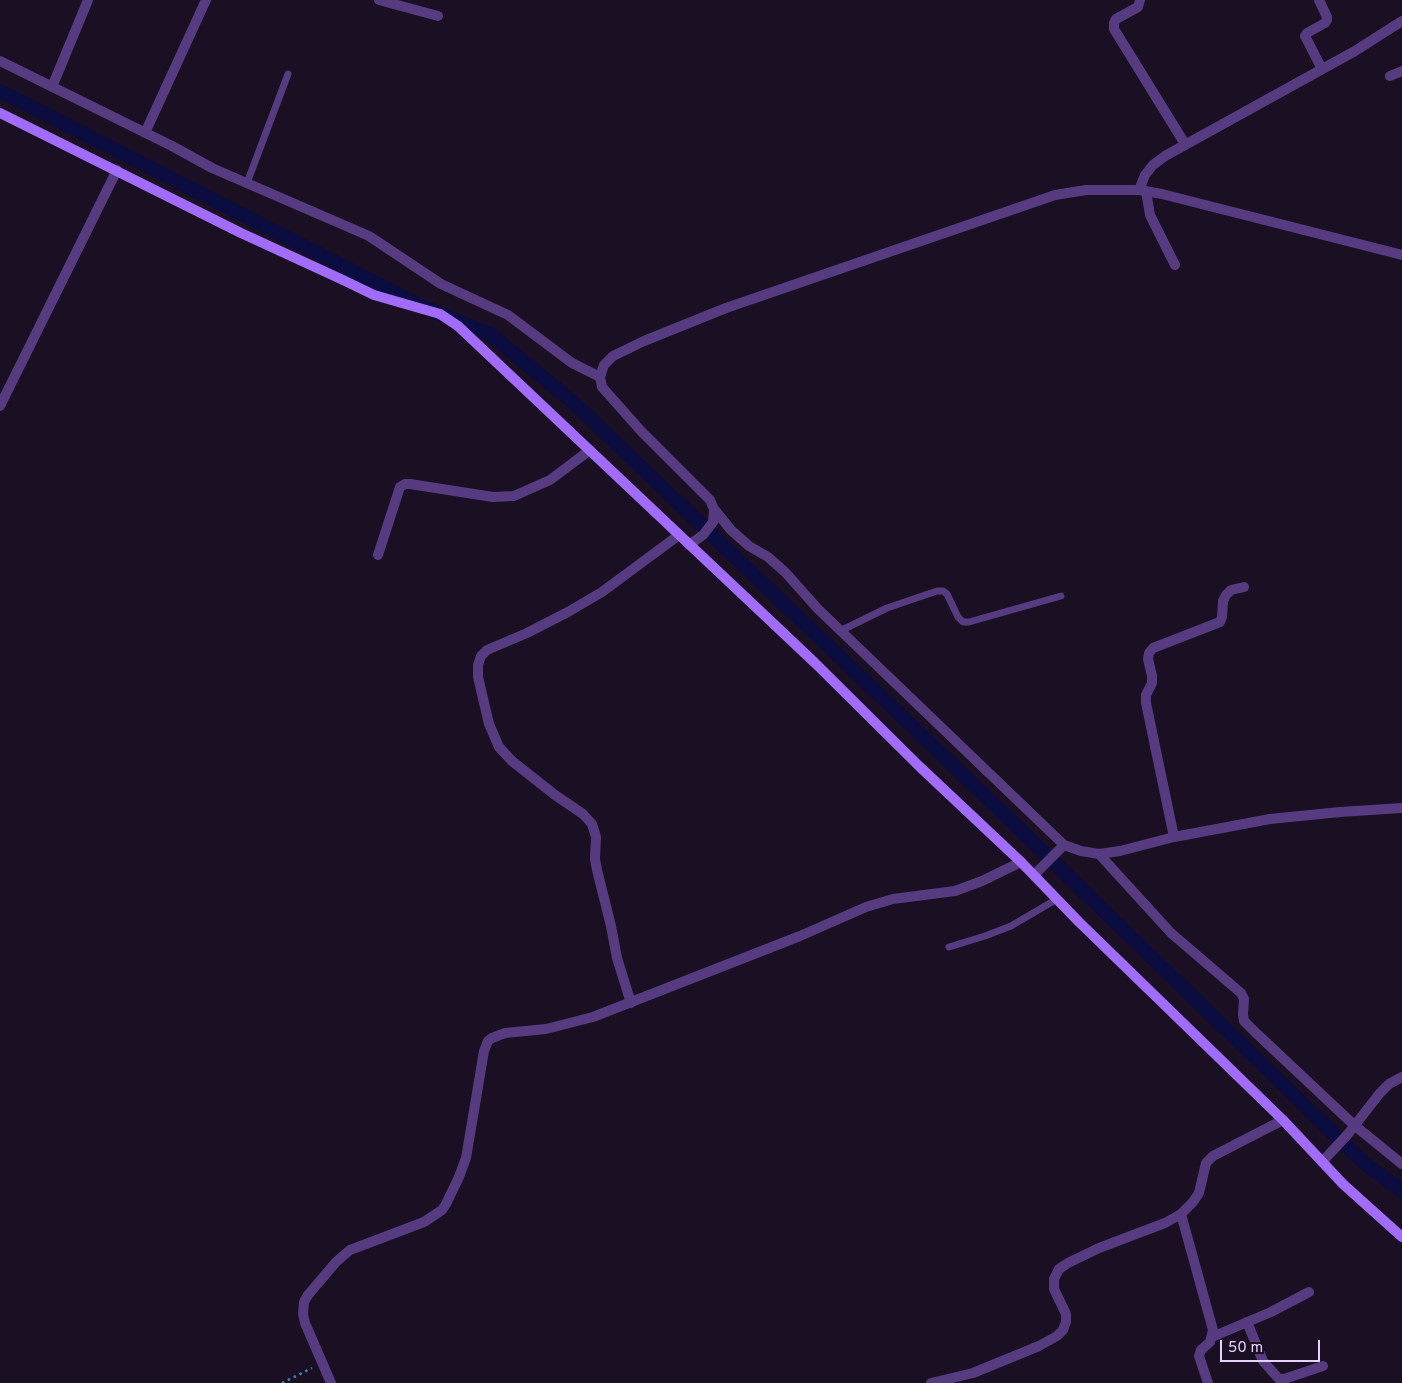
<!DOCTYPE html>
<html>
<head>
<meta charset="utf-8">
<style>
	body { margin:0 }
	#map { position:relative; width:1402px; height:1383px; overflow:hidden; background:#1a0f23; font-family:Overpass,sans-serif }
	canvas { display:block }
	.scale { position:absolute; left:1220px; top:1340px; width:100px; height:22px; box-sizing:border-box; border:2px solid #e7d2fe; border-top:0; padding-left:6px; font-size:15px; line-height:18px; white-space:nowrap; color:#e7d2fe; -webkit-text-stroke:4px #1a0f23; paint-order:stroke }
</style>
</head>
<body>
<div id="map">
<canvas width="1402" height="1383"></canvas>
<div class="scale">50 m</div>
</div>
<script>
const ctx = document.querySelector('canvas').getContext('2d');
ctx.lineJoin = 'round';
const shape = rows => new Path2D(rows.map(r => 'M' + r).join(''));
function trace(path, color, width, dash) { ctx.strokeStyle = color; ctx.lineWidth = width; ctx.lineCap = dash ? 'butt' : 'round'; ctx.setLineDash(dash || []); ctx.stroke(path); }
const canal = shape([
	[0,91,421,306,490,334,574,403,1004,814,1363,1162,1402,1191]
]);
const path = shape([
	[282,1383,312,1368]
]);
const lane = shape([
	[247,183,288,74],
	[840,631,887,608,937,591,943,591,947,594,958,617,963,622,969,622,1061,596],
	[949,947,985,936,1011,926,1057,899]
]);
const street = shape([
	[379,0,438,16],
	[1140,0,1138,7,1116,19,1114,23,1114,29,1185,144],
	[1319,0,1327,17,1327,20,1325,23,1307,33,1305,36,1322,69],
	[0,61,172,146,212,168,369,236,441,284,508,315,572,363,600,377],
	[1390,76,1402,71],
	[52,87,88,0],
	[145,133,206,0],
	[1139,190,1145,175,1153,165,1165,156,1355,51,1402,21],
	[1146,191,1150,215,1175,265],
	[0,406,117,170],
	[714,509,731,530,749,546,768,557,785,572,818,609,1064,845,1081,851,1099,854,1120,851,1174,837,1270,819,1340,812,1402,808],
	[689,545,703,535,713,522,714,509,710,500,641,431,602,387,600,377,604,365,613,356,644,341,726,308,1026,205,1055,195,1086,190,1139,190,1162,194,1402,255],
	[378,555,400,487,405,484,410,484,493,497,514,496,550,480,590,450],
	[1174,837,1146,703,1146,695,1152,683,1152,676,1148,659,1149,653,1153,648,1220,622,1222,617,1223,601,1226,595,1231,590,1244,587],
	[1099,854,1171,933,1241,993,1244,999,1243,1014,1244,1021,1255,1032,1354,1125,1402,1164],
	[1034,875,1064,845],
	[631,1003,617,958,611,926,597,870,595,859,596,837,592,824,583,814,555,795,512,761,499,747,489,724,478,677,478,665,481,656,487,650,527,633,568,612,602,592,679,535],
	[1322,1162,1348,1134,1380,1093,1389,1084,1402,1077],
	[1181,1214,1213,1330,1210,1342,1201,1350,1199,1356,1208,1383],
	[1247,1322,1263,1361,1279,1379,1284,1379,1323,1366],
	[1212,1337,1271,1312,1309,1292],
	[331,1383,305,1323,303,1314,304,1302,308,1295,336,1262,350,1250,424,1222,442,1210,446,1204,459,1177,466,1158,484,1051,488,1041,492,1038,505,1033,546,1029,593,1017,800,936,866,907,893,899,955,891,982,881,1021,862],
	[931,1383,973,1373,1039,1346,1057,1336,1063,1330,1066,1322,1066,1314,1054,1289,1054,1279,1059,1269,1068,1263,1099,1248,1165,1223,1181,1214,1193,1202,1199,1193,1206,1163,1213,1156,1283,1120]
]);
const secondary = shape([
	[0,113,241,233,343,280,374,295,440,314,458,326,814,662,920,767,1021,862,1079,922,1283,1120,1343,1184,1402,1237]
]);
trace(canal, '#0b0c40', 14);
trace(path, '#328db2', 2.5, [2.5, 4]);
trace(lane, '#563b81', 7);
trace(street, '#563b81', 10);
trace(secondary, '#a26cfb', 10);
</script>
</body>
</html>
